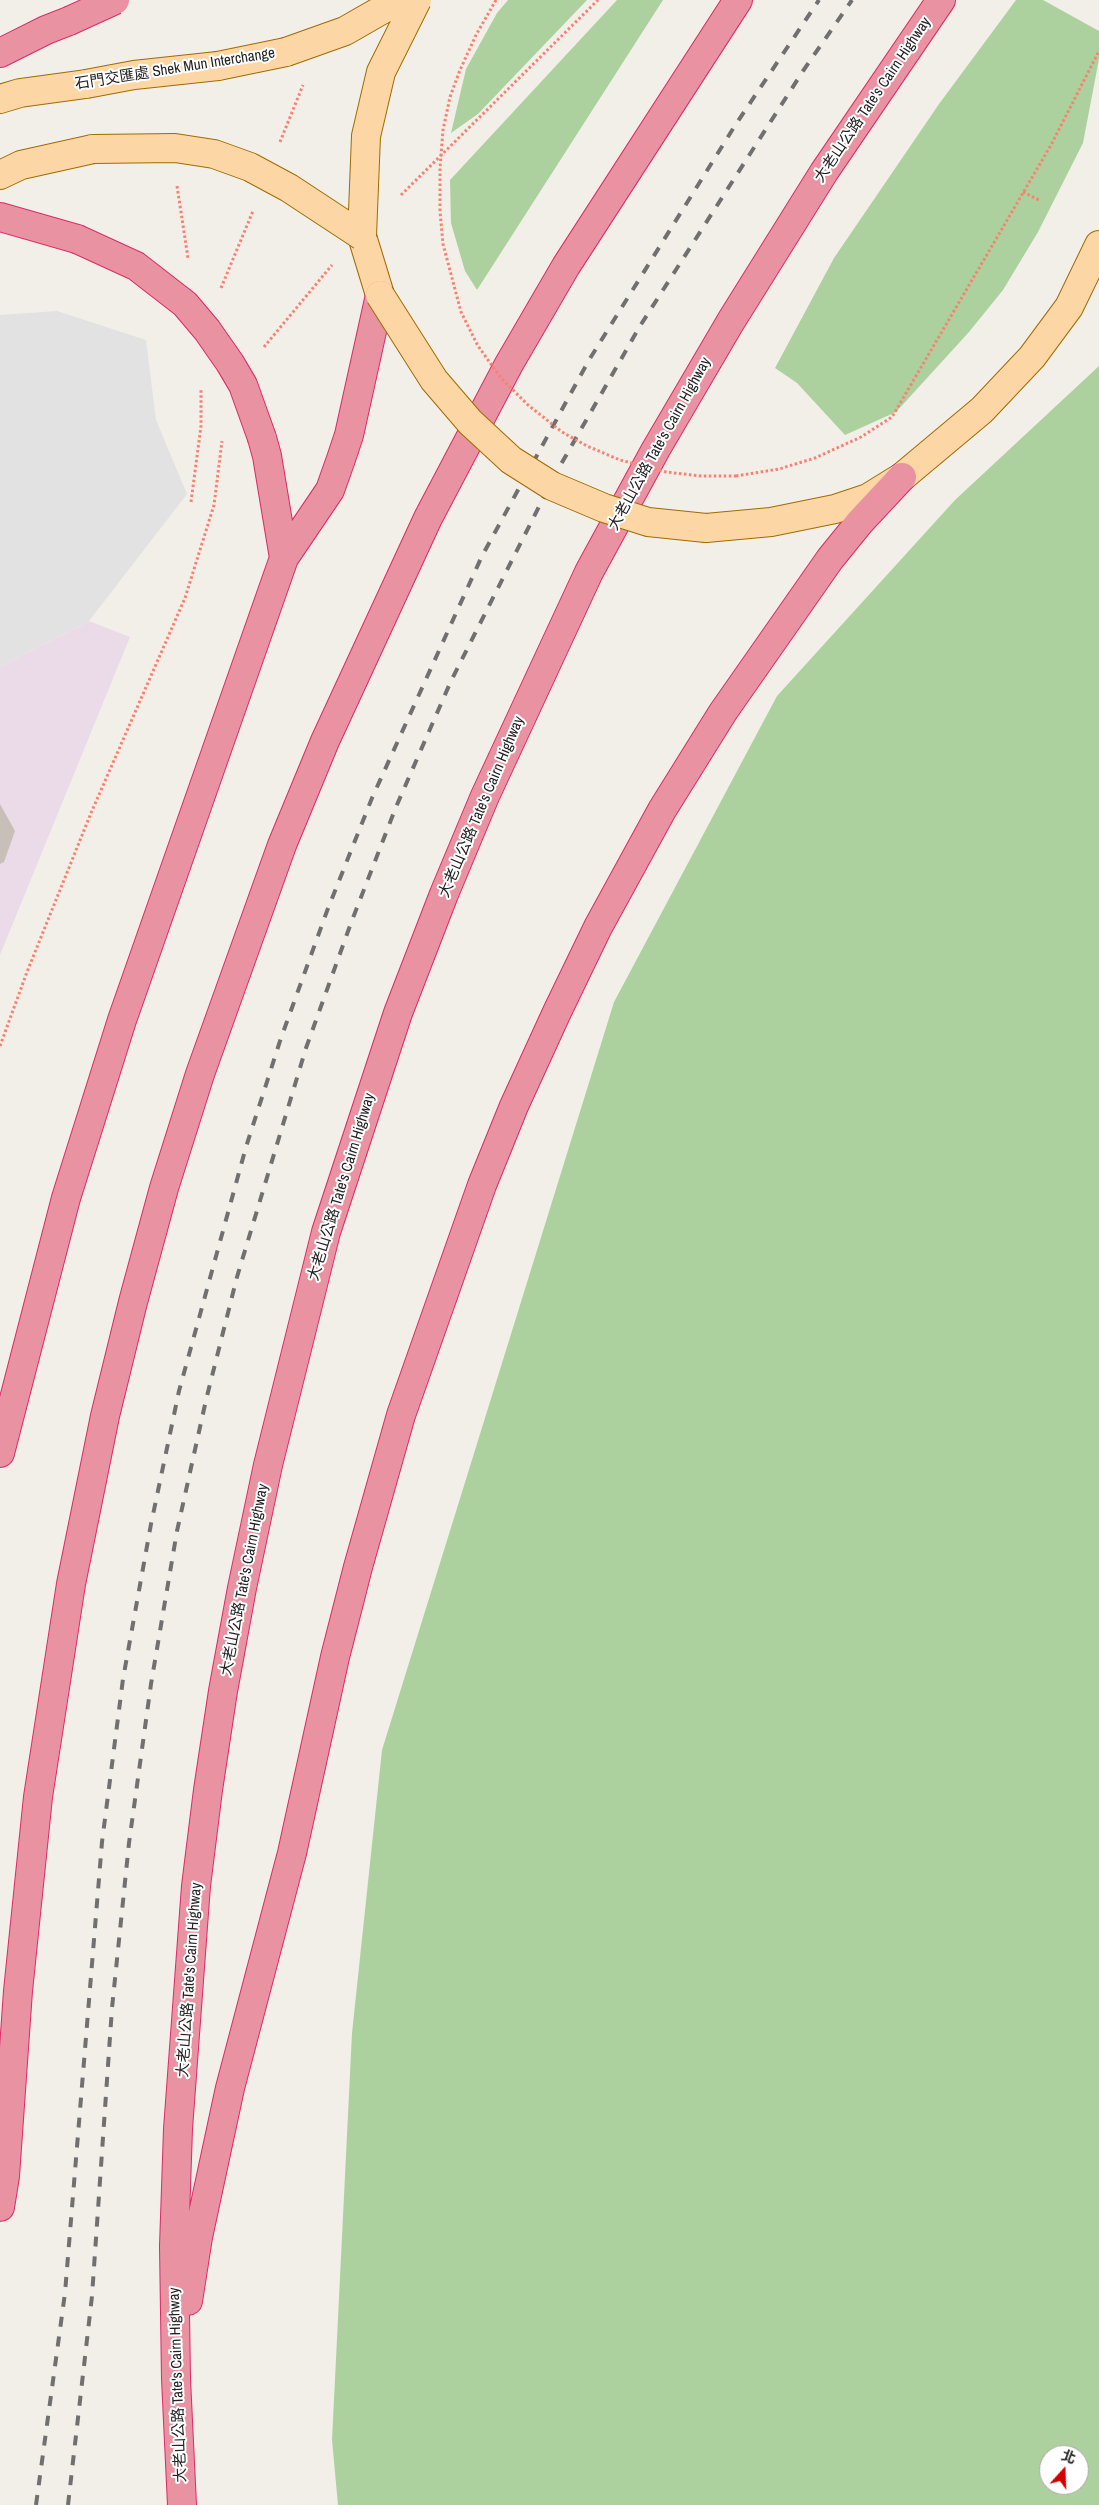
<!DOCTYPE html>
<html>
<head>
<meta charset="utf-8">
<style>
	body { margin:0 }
	#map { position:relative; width:1099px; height:2505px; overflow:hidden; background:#f2efe9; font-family:"Archivo Narrow","Noto Sans TC",sans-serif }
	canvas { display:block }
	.north { position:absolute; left:1039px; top:2445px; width:50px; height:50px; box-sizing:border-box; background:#fff; border:1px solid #a7a7a7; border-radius:50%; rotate:20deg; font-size:14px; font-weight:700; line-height:20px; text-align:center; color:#222 }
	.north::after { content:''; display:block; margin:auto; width:18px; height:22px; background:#d40000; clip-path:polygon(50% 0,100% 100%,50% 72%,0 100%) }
</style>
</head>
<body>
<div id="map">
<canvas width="1099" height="2505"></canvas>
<div class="north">北</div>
</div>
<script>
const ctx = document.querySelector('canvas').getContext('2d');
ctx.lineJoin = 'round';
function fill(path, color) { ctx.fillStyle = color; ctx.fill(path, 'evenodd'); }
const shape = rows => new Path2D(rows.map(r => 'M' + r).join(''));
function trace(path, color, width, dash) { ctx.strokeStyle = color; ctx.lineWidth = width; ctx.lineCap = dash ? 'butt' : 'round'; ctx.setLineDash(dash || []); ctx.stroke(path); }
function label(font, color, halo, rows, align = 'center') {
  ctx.font = font + ' "Archivo Narrow","Noto Sans TC",sans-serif'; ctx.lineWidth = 4; ctx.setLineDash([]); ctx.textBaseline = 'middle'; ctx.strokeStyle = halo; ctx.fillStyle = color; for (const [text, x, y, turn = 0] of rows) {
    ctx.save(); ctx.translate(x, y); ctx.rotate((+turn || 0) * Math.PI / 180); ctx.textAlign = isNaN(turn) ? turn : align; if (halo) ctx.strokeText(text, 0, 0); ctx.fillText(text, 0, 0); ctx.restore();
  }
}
const industrial = shape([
	[89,621,130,637,0,955,0,667]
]);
const forest = shape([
	[508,0,587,0,478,114,451,133,466,69,497,13],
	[617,0,663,0,477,290,465,271,451,223,450,180],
	[1016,0,1043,0,1099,31,1099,59,1083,143,1038,232,1003,290,969,332,896,412,845,435,797,383,775,368,834,258,939,104],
	[1099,366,1099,2505,338,2505,332,2440,352,2033,382,1750,614,1002,777,696,955,500],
	[1049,2455,1079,2455,1079,2485,1049,2485]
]);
const parking = shape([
	[57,311,146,340,156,420,187,494,89,621,0,667,0,315]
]);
const building = shape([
	[0,804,15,831,4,862,0,864]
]);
const path = shape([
	[280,142,303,85],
	[177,186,188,258],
	[1023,192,1041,201],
	[401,195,598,0],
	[221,288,253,211],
	[264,347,332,265],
	[736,476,779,469,815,458,861,437,892,417,1051,145,1099,51],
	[191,502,201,426,201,389],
	[0,1046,27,972,91,813,185,598,214,505,222,441]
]);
const primary = shape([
	[218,66,286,52],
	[0,99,20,93,86,84],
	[0,175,21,165,93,149],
	[362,236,380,295],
	[706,528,771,522,835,509,868,498,902,477,982,410,1032,357,1069,307,1099,245]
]);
const motorway = shape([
	[0,53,46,30,69,21],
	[0,217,77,239],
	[262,438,267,456,284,558],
	[0,1453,66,1198,122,1020,284,558,330,490,341,459,349,435,380,295],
	[0,2207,5,2176,18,1991,38,1797,71,1584,105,1416,133,1302,164,1188,200,1074,282,845,325,741,428,518,509,364,566,266,738,0],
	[188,2301,198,2237,230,2088,292,1853,335,1657,358,1567,401,1415,482,1185,514,1106,557,1012,598,927,662,810,723,712,830,559,860,522,902,477],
	[182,2505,176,2379,174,2246,178,2129,196,1886,208,1790,223,1691,242,1588,268,1465,326,1232,398,1013,444,894,485,796,589,572,656,449,731,321,824,172,941,0]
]);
const rail = shape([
	[36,2505,65,2293,102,1842,123,1679,151,1524,179,1391,246,1147,281,1038,327,911,372,798,482,556,589,360,736,124,819,0],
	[68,2505,92,2296,112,2008,129,1843,151,1684,177,1531,206,1400,237,1277,306,1048,351,923,396,807,451,681,556,473,640,326,803,71,852,0]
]);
const pathBridge = shape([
	[496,0,476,35,460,70,450,97,443,130,440,168,440,211,443,244,461,312,478,346,501,378,528,405,562,432,587,446,620,460,666,472,701,476,736,476]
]);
const primaryBridge = shape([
	[286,52,345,31,399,0],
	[86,84,134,75,218,66],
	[93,149,175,148,214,154,250,167,289,188,362,236],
	[362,236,366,136,381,72,417,0],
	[380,295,434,380,470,422,511,460,552,486,604,508,648,522,706,528]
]);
const motorwayBridge = shape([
	[69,21,115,0],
	[77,239,136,266,185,304,207,330,230,363,243,385,262,438]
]);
const streetNames = [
	["石門交匯處 Shek Mun Interchange",175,69,-9],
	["大老山公路 Tate's Cairn Highway",873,100,-56],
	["大老山公路 Tate's Cairn Highway",660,444,-61],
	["大老山公路 Tate's Cairn Highway",482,807,-67],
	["大老山公路 Tate's Cairn Highway",342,1187,-73],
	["大老山公路 Tate's Cairn Highway",245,1580,-79],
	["大老山公路 Tate's Cairn Highway",190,1980,-86],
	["大老山公路 Tate's Cairn Highway",178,2385,-92]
];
fill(industrial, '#ebdbe8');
fill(forest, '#add19e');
fill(parking, '#e2e2e2');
fill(building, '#c7bfb8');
trace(primary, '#a06b00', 30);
trace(motorway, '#dc2a67', 30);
trace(path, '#fa8072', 3, [2.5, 2.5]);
trace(primary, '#fcd6a4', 28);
trace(motorway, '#e892a2', 28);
trace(rail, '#707070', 4, [10, 10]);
trace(primaryBridge, '#a06b00', 30, []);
trace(motorwayBridge, '#dc2a67', 30, []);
trace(pathBridge, '#fa8072', 3, [2.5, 2.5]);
trace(primaryBridge, '#fcd6a4', 28);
trace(motorwayBridge, '#e892a2', 28);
label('15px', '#222', '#fff', streetNames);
</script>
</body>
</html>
